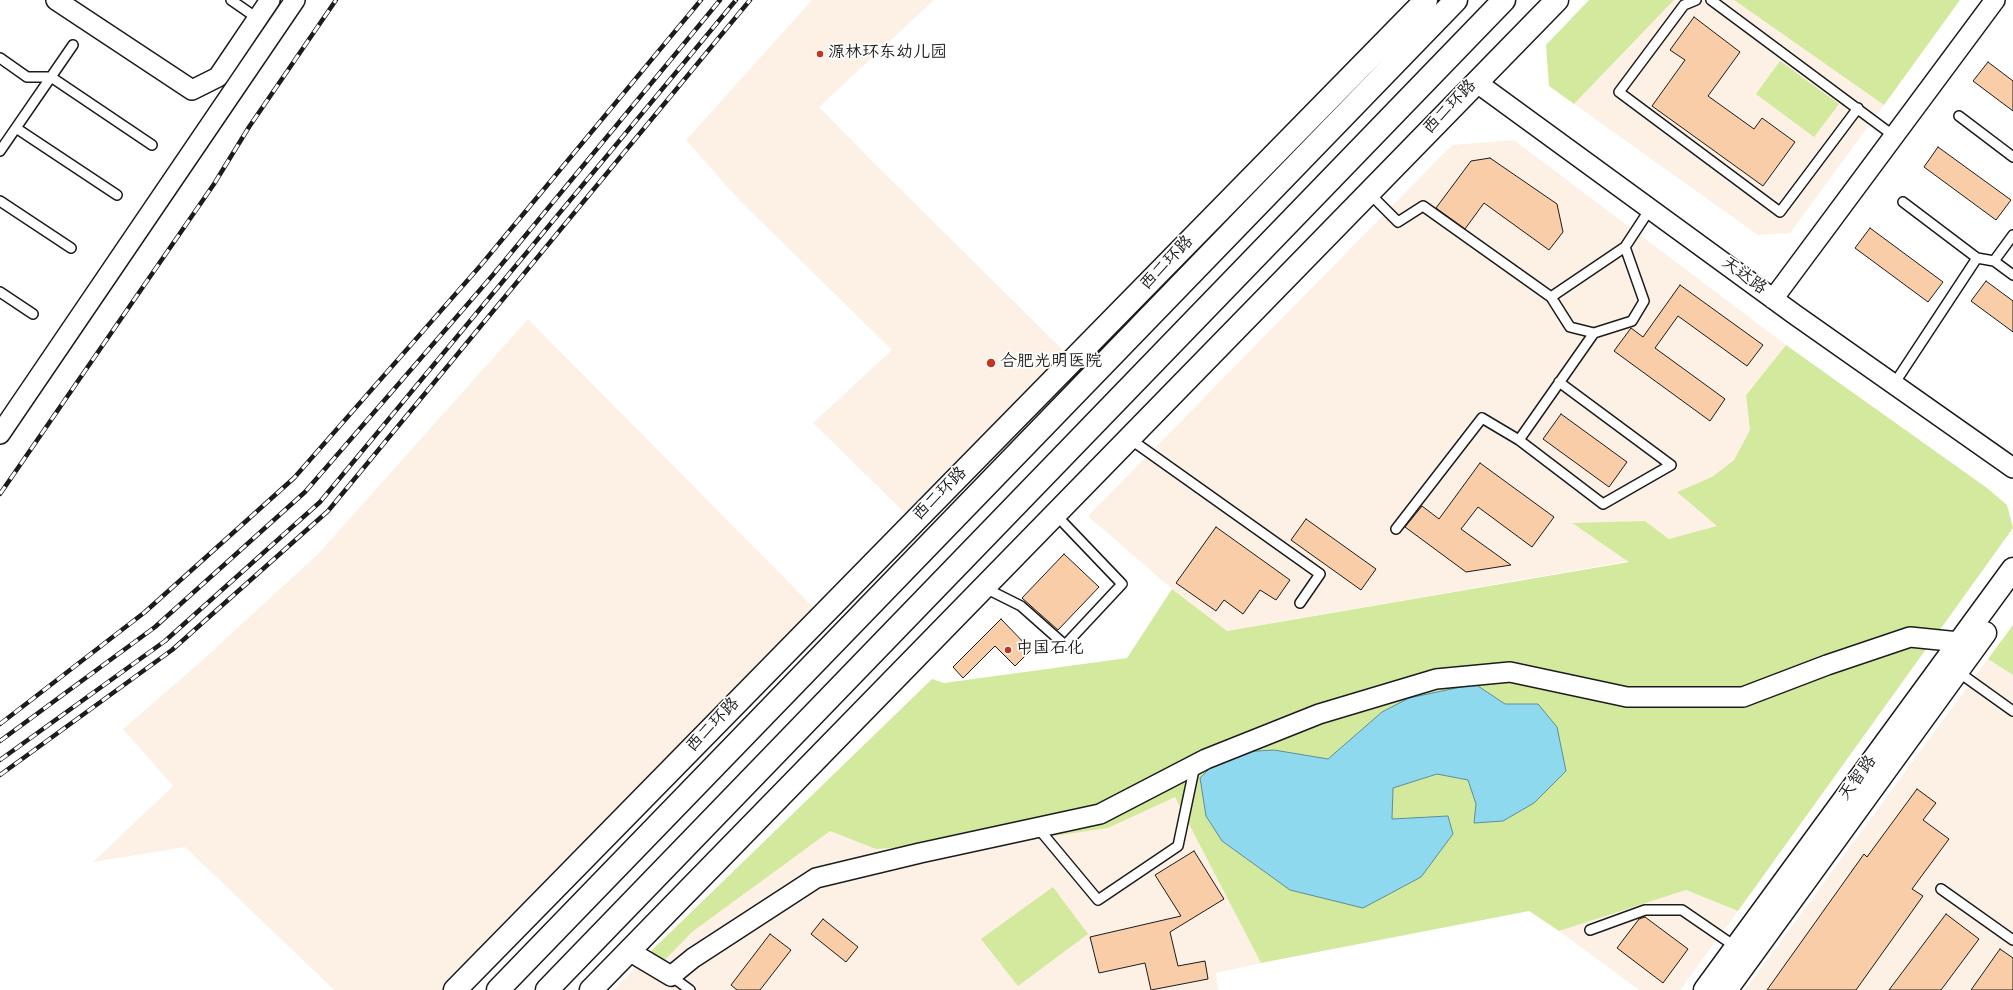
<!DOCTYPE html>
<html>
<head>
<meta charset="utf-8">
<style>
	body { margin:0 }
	canvas { display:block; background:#fff }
</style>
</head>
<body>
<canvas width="2013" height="990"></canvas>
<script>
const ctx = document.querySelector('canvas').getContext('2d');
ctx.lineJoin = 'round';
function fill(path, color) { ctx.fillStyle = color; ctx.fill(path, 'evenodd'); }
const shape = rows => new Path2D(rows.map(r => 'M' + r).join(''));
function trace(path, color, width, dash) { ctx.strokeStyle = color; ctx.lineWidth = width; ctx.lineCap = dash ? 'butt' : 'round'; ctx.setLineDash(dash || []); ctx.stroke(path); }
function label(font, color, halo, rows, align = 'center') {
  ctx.font = font + ' "Indie Flower","LXGW WenKai TC",sans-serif'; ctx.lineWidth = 3.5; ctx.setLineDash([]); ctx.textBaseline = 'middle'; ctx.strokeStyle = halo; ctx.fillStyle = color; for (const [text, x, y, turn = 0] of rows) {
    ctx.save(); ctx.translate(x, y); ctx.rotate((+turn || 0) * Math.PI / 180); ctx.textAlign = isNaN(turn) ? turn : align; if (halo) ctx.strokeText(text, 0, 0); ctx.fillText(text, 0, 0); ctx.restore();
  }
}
const built = shape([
	[812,0,934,0,819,107,873,162,1073,360,914,522,813,423,892,350,740,201,686,140],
	[1674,0,1734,0,1884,105,1790,233,1758,235,1574,104],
	[1514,140,1786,345,1746,394,1750,430,1734,460,1712,477,1677,492,1718,526,1669,539,1645,521,1573,524,1629,561,1227,631,1172,589,1088,516,1452,145],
	[528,319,822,616,455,990,334,990,185,847,93,862,173,786,123,729,197,665,318,554],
	[1988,659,2013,675,2013,990,1745,990],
	[1175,796,1261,963,1216,973,1218,990,614,990,650,952,664,961,692,932,830,830,876,849,1108,828],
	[1686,890,1738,911,1680,990,1639,990,1559,931]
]);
const green = shape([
	[1589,0,1674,0,1574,104,1549,86,1546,45],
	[1734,0,1960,0,1884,105],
	[1780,61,1839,104,1814,137,1756,94],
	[1786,345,1987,488,2007,505,2013,528,1738,911,1686,890,1559,931,1529,911,1261,963,1175,797,1108,828,1046,837,876,849,830,831,692,932,664,961,650,952,932,679,944,683,1127,658,1172,589,1227,631,1629,562,1572,523,1645,521,1669,539,1717,526,1677,492,1712,477,1734,460,1750,430,1746,395],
	[2013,625,2013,675,1988,659],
	[1053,887,1088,934,1018,986,981,939]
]);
const water = shape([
	[1475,684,1505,704,1538,704,1557,727,1566,771,1534,803,1503,821,1474,823,1476,804,1468,780,1437,774,1393,788,1392,819,1448,816,1453,834,1421,877,1363,908,1290,890,1222,841,1206,816,1200,778,1225,753,1274,750,1328,759,1382,712,1409,698,1475,684]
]);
const building = shape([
	[1694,17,1740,52,1708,96,1754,129,1762,118,1795,142,1763,186,1652,106,1685,60,1670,50,1694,17],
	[1988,62,2013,81,2013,111,1973,81,1988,62],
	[1938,147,2011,200,1996,220,1924,167,1938,147],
	[1490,158,1557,204,1563,232,1549,250,1484,203,1465,229,1436,208,1471,161,1490,158],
	[1870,228,1943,282,1928,302,1855,248,1870,228],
	[1986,281,2013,301,2013,332,1971,301,1986,281],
	[1680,285,1763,345,1747,366,1678,316,1655,348,1725,399,1710,421,1614,351,1631,328,1643,337,1680,285],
	[1561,414,1627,462,1609,487,1543,439,1561,414],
	[1480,463,1554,517,1532,547,1478,507,1461,529,1511,565,1466,572,1405,527,1422,506,1439,519,1480,463],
	[1306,519,1376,569,1361,590,1291,540,1306,519],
	[1216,527,1290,580,1276,600,1260,590,1243,614,1224,600,1216,611,1176,583,1216,527],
	[1064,554,1099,587,1058,630,1022,598,1064,554],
	[1001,619,1031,650,1015,666,995,646,963,678,953,667,1001,619],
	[1917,789,1936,803,1923,820,1949,839,1912,889,1923,896,1856,990,1767,990,1864,854,1867,857,1917,789],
	[1194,851,1224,899,1170,932,1178,966,1205,961,1208,979,1151,990,1145,963,1099,973,1090,937,1181,916,1155,875,1194,851],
	[1946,914,1979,939,1941,990,1889,990,1946,914],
	[1645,917,1688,949,1663,983,1617,948,1639,919,1645,917],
	[823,919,858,947,846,962,811,934,823,919],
	[770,934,791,950,760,990,737,990,731,985,770,934],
	[2000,949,2013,958,2013,990,1971,990,2000,949]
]);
const lane = shape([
	[231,0,257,18],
	[1696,0,1684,5,1619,92,1780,212,1858,108],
	[1711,0,1894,136],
	[0,58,27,77,51,77,152,145],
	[1959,116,2013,157],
	[16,128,117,195],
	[0,151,73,45],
	[1369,193,1398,222,1423,206,1551,297,1625,247,1650,209],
	[0,201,71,248],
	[1903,202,1977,258],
	[1994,261,2013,275],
	[0,292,33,314],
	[1551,297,1570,327,1594,333],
	[1894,384,1977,258,1994,261,2013,235],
	[1130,439,1320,574,1300,603],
	[1519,440,1603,504,1671,465,1559,382],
	[1396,529,1482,418,1519,440,1594,333,1632,321,1644,301,1625,247],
	[985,588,1021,606,1065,645,1122,584,1056,515],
	[1957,671,2013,711],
	[1038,828,1098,900,1178,846,1195,765],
	[1941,889,2013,940],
	[1590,930,1645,910,1682,910,1736,947],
	[671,976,690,990]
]);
const street = shape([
	[56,0,192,90,218,77,270,0],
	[1476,82,1794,314,2013,468],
	[1773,299,1995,0],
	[0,434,295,0],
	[629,951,671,976,693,958,816,878,920,853,1100,814,1206,759,1319,714,1436,679,1510,672,1627,697,1743,697,1827,665,1910,637,1959,642]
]);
const secondary = shape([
	[1705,990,2013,569],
	[1726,990,1985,633]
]);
const highway = shape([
	[455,990,1426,0],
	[498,990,1456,0],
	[547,990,1504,0],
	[591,990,1557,0]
]);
const rail = shape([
	[0,494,214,184,249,127,336,0],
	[0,724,145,612,294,478,481,265,701,0],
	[0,741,155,627,305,492,492,276,720,0],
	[0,760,165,641,320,502,736,0],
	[0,775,172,650,328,511,750,0]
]);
const markers = [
	[820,54,4,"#c8321e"],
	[991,363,5,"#c8321e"],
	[1008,650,4,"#c8321e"]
];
const poiNames = [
	["源林环东幼儿园",828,54],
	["合肥光明医院",1000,363],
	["中国石化",1016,650]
];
const streetNames = [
	["西二环路",1451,108,-46],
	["西二环路",1168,264,-46],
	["天达路",1743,277,36],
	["西二环路",941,495,-45],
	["西二环路",714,726,-46],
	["天智路",1859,779,-54]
];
fill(built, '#fdf0e5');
fill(green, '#d3e99d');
fill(water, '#8ed9ee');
trace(water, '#608d9a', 1);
fill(building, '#f8cda7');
trace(building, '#1c1c1c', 1);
trace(lane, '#1c1c1c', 12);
trace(street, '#1c1c1c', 22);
trace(secondary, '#1c1c1c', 25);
trace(highway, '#1c1c1c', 25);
trace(lane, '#fff', 9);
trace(street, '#fff', 19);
trace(secondary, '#fff', 22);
trace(highway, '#fff', 22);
trace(rail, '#1c1c1c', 4.5);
trace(rail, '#fff', 3, [9]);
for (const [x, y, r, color] of markers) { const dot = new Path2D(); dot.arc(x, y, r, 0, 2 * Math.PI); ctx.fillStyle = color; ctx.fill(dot); trace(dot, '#fff', 1.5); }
label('17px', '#1c1c1c', '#fff', poiNames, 'left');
label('17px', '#1c1c1c', '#fff', streetNames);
</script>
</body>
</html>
